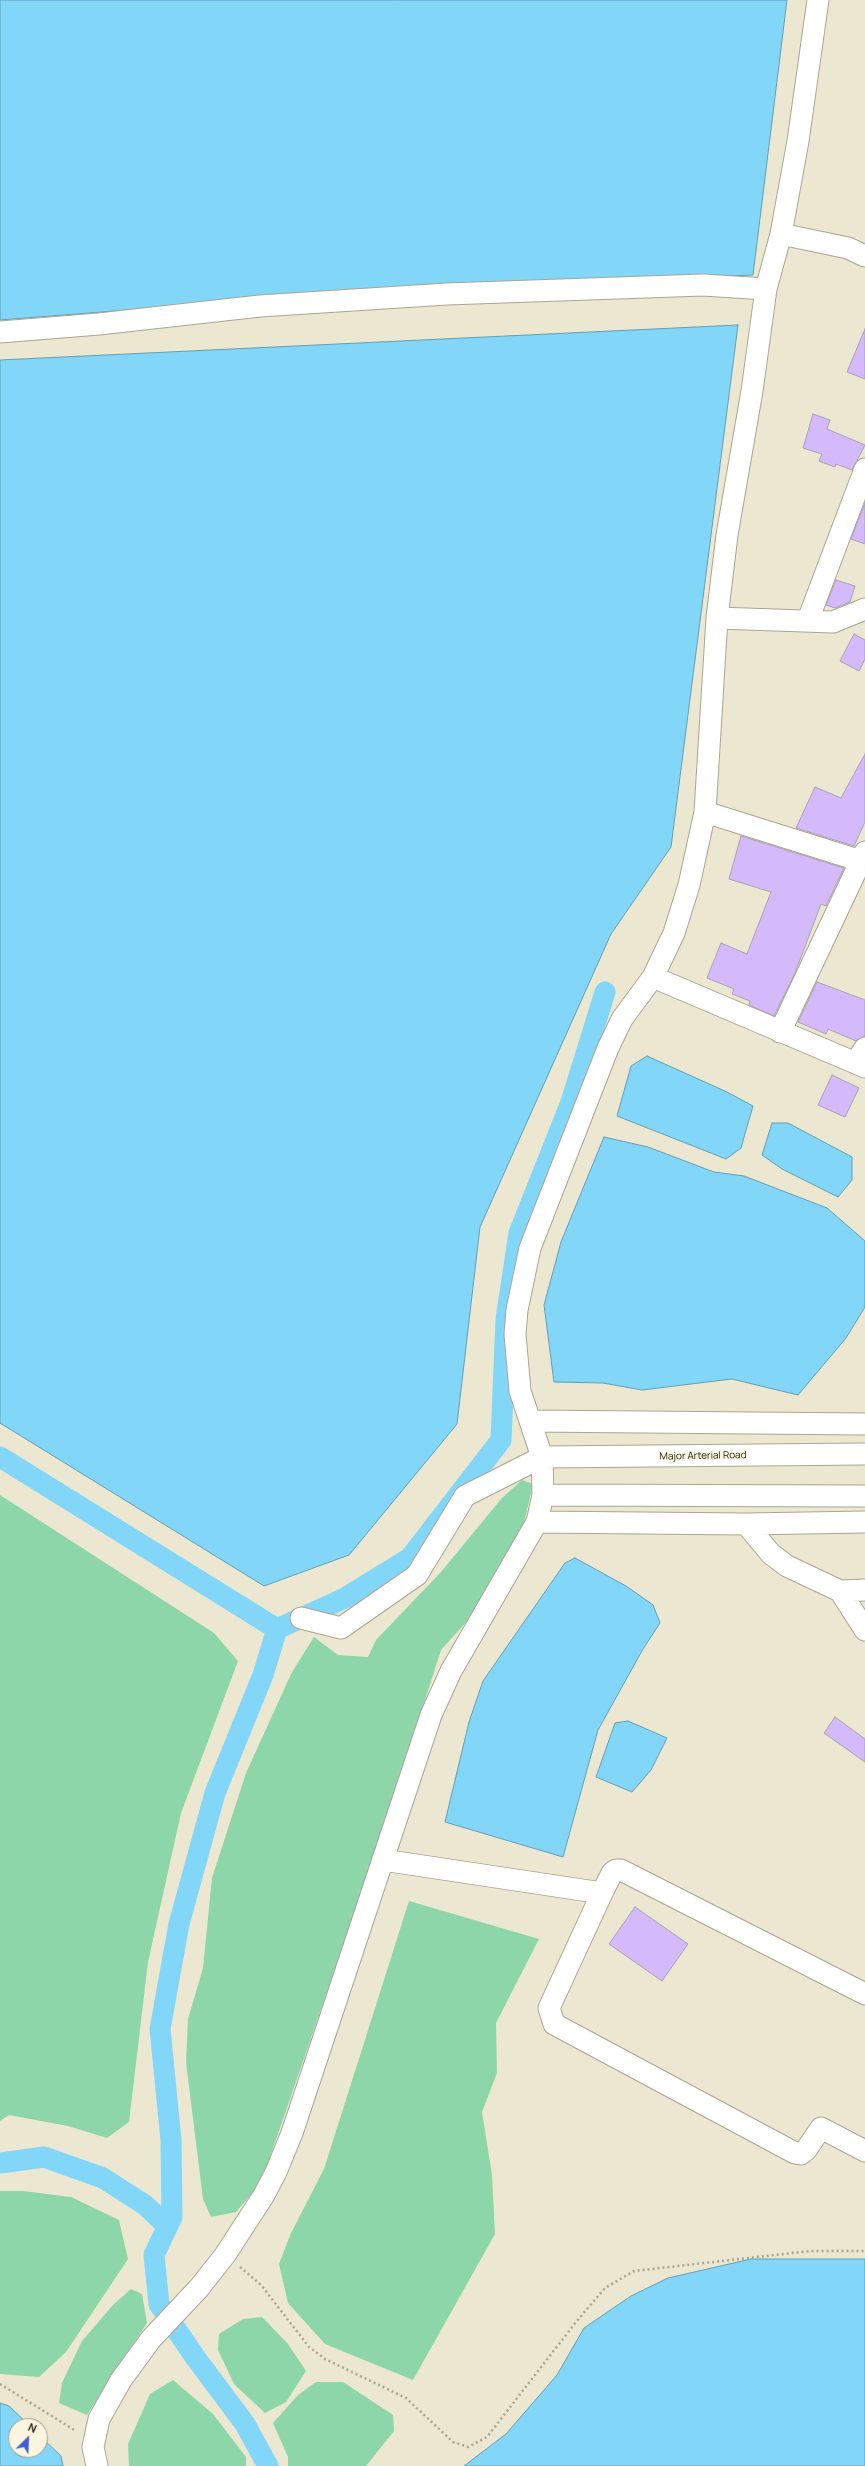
<!DOCTYPE html>
<html>
<head>
<meta charset="utf-8">
<style>
	body { margin:0 }
	#map { position:relative; width:865px; height:2466px; overflow:hidden; background:#ece7d1; font-family:Manrope,sans-serif }
	canvas { display:block }
	.north { position:absolute; left:8px; top:2418px; width:40px; height:40px; box-sizing:border-box; background:#faf5df; border:1px solid #a29f8f; border-radius:50%; rotate:24deg; font-size:11px; font-weight:700; line-height:16px; text-align:center; color:#1f1d16 }
	.north::after { content:''; display:block; margin:auto; width:14px; height:18px; background:#4060d2; clip-path:polygon(50% 0,100% 100%,50% 72%,0 100%) }
</style>
</head>
<body>
<div id="map">
<canvas width="865" height="2466"></canvas>
<div class="north">N</div>
</div>
<script>
const ctx = document.querySelector('canvas').getContext('2d');
ctx.lineJoin = 'round';
function fill(path, color) { ctx.fillStyle = color; ctx.fill(path, 'evenodd'); }
const shape = rows => new Path2D(rows.map(r => 'M' + r).join(''));
function trace(path, color, width, dash) { ctx.strokeStyle = color; ctx.lineWidth = width; ctx.lineCap = dash ? 'butt' : 'round'; ctx.setLineDash(dash || []); ctx.stroke(path); }
function label(font, color, halo, rows, align = 'center') {
  ctx.font = font + ' Manrope,sans-serif'; ctx.lineWidth = 3; ctx.setLineDash([]); ctx.textBaseline = 'middle'; ctx.strokeStyle = halo; ctx.fillStyle = color; for (const [text, x, y, turn = 0] of rows) {
    ctx.save(); ctx.translate(x, y); ctx.rotate((+turn || 0) * Math.PI / 180); ctx.textAlign = isNaN(turn) ? turn : align; if (halo) ctx.strokeText(text, 0, 0); ctx.fillText(text, 0, 0); ctx.restore();
  }
}
const green = shape([
	[522,1480,533,1484,521,1536,476,1611,441,1650,392,1803,261,2183,236,2212,211,2217,203,2199,186,2062,188,2019,203,1968,212,1878,246,1773,292,1672,314,1637,338,1655,368,1657,376,1640,441,1572,502,1498],
	[0,1495,214,1633,238,1661,181,1813,148,1962,129,2122,107,2138,68,2126,9,2115,0,2121],
	[409,1901,539,1939,496,2023,497,2073,482,2112,492,2175,495,2234,413,2380,325,2344,288,2303,279,2264,291,2233,324,2169],
	[0,2191,23,2191,71,2197,119,2220,128,2259,66,2352,39,2377,0,2374],
	[131,2289,142,2294,147,2323,87,2415,59,2403,62,2383,82,2341,113,2305],
	[262,2317,288,2344,306,2371,286,2402,265,2413,234,2384,218,2350,219,2334,243,2319],
	[173,2380,213,2414,246,2457,246,2466,129,2466,128,2444,150,2394],
	[316,2382,343,2382,393,2415,394,2431,366,2466,288,2466,288,2457,273,2423,298,2395]
]);
const water = shape([
	[0,0,787,0,753,275,459,287,165,307,0,320,0,0],
	[738,325,671,847,611,934,480,1227,457,1424,349,1555,264,1586,0,1423,0,360,738,325],
	[647,1056,727,1092,753,1106,741,1148,726,1159,617,1116,631,1066,647,1056],
	[772,1123,788,1123,852,1157,852,1180,838,1197,782,1169,762,1155,772,1123],
	[604,1137,648,1147,714,1172,744,1176,827,1208,865,1241,865,1307,846,1338,798,1395,732,1379,642,1390,603,1383,554,1382,544,1305,561,1242,604,1137],
	[575,1558,626,1586,653,1605,660,1623,643,1649,598,1730,563,1857,445,1822,469,1722,483,1681,565,1563,575,1558],
	[628,1721,667,1738,651,1770,632,1792,596,1777,615,1723,628,1721],
	[751,2259,865,2259,865,2466,464,2466,506,2434,557,2375,584,2328,631,2296,668,2278,751,2259],
	[0,2403,9,2406,30,2426,16,2426,16,2450,40,2450,40,2436,61,2456,63,2466,0,2466,0,2403]
]);
const canal = shape([
	[0,1457,277,1629,263,1675,215,1793,179,1924,160,2029,171,2140,172,2217,154,2255,159,2304,195,2357,245,2424,268,2466],
	[277,1629,345,1598,410,1558,501,1440,506,1319,519,1233,571,1102,605,992],
	[0,2163,44,2157,103,2178,145,2205,167,2226]
]);
const building = shape([
	[865,329,865,379,847,372,865,329],
	[813,414,830,420,827,429,865,445,852,470,836,464,835,467,819,461,822,454,803,448,813,414],
	[865,503,865,544,851,539,865,503],
	[836,580,855,586,850,602,835,608,826,605,836,580],
	[854,634,865,640,865,659,859,671,840,661,854,634],
	[865,754,865,822,854,846,796,828,815,787,841,798,865,754],
	[741,836,844,868,826,906,821,904,795,973,774,1016,749,1005,750,1001,732,994,734,989,707,978,721,943,747,954,771,892,729,879,741,836],
	[817,982,865,1000,865,1036,856,1041,828,1029,826,1034,798,1022,817,982],
	[832,1075,859,1088,845,1117,818,1105,832,1075],
	[835,1717,865,1739,865,1762,824,1733,835,1717],
	[635,1907,688,1944,662,1981,609,1944,635,1907]
]);
const path = shape([
	[240,2267,261,2285,309,2347,325,2359,406,2398,453,2442,468,2447,487,2437,576,2322,605,2288,634,2271,810,2251,865,2251],
	[0,2384,76,2431]
]);
const minor = shape([
	[781,234,848,248,865,256],
	[0,332,99,324,260,306,447,294,703,285,766,289],
	[717,618,833,622,865,609],
	[808,620,865,469],
	[705,812,861,861],
	[653,977,865,1067],
	[780,1032,865,852],
	[855,1063,865,1048],
	[531,1421,865,1424],
	[543,1495,865,1496],
	[537,1522,746,1524,865,1522],
	[746,1524,771,1554,787,1566,840,1591,865,1590],
	[840,1591,865,1630],
	[301,1618,341,1628,417,1575,465,1496,542,1457,865,1454],
	[383,1860,602,1893,549,2008,554,2024,795,2153,801,2154,806,2150,821,2128,865,2151],
	[602,1893,612,1873,616,1870,621,1870,865,1994],
	[97,2466,93,2447,99,2419,121,2380,151,2339,199,2288,225,2255,264,2195,276,2172,292,2133,431,1715,451,1671,537,1522,543,1495,542,1457,520,1391,515,1334,517,1310,530,1248,608,1048,622,1019,653,977,674,933,689,885,705,812,717,618,727,535,752,391,766,289,781,234,798,141,818,0]
]);
const streetNames = [
	["Major Arterial Road",703,1456,-1]
];
fill(green, '#8dd6aa');
fill(water, '#82d6f7');
trace(water, '#649eb4', 1);
trace(canal, '#82d6f7', 21);
fill(building, '#d4bafb');
trace(building, '#a8a1b4', 1);
trace(minor, '#aba691', 23);
trace(path, '#a8a493', 2.5, [2, 3]);
trace(minor, '#fff', 21);
label('10px', '#1f1d16', '#faf5df', streetNames);
</script>
</body>
</html>
